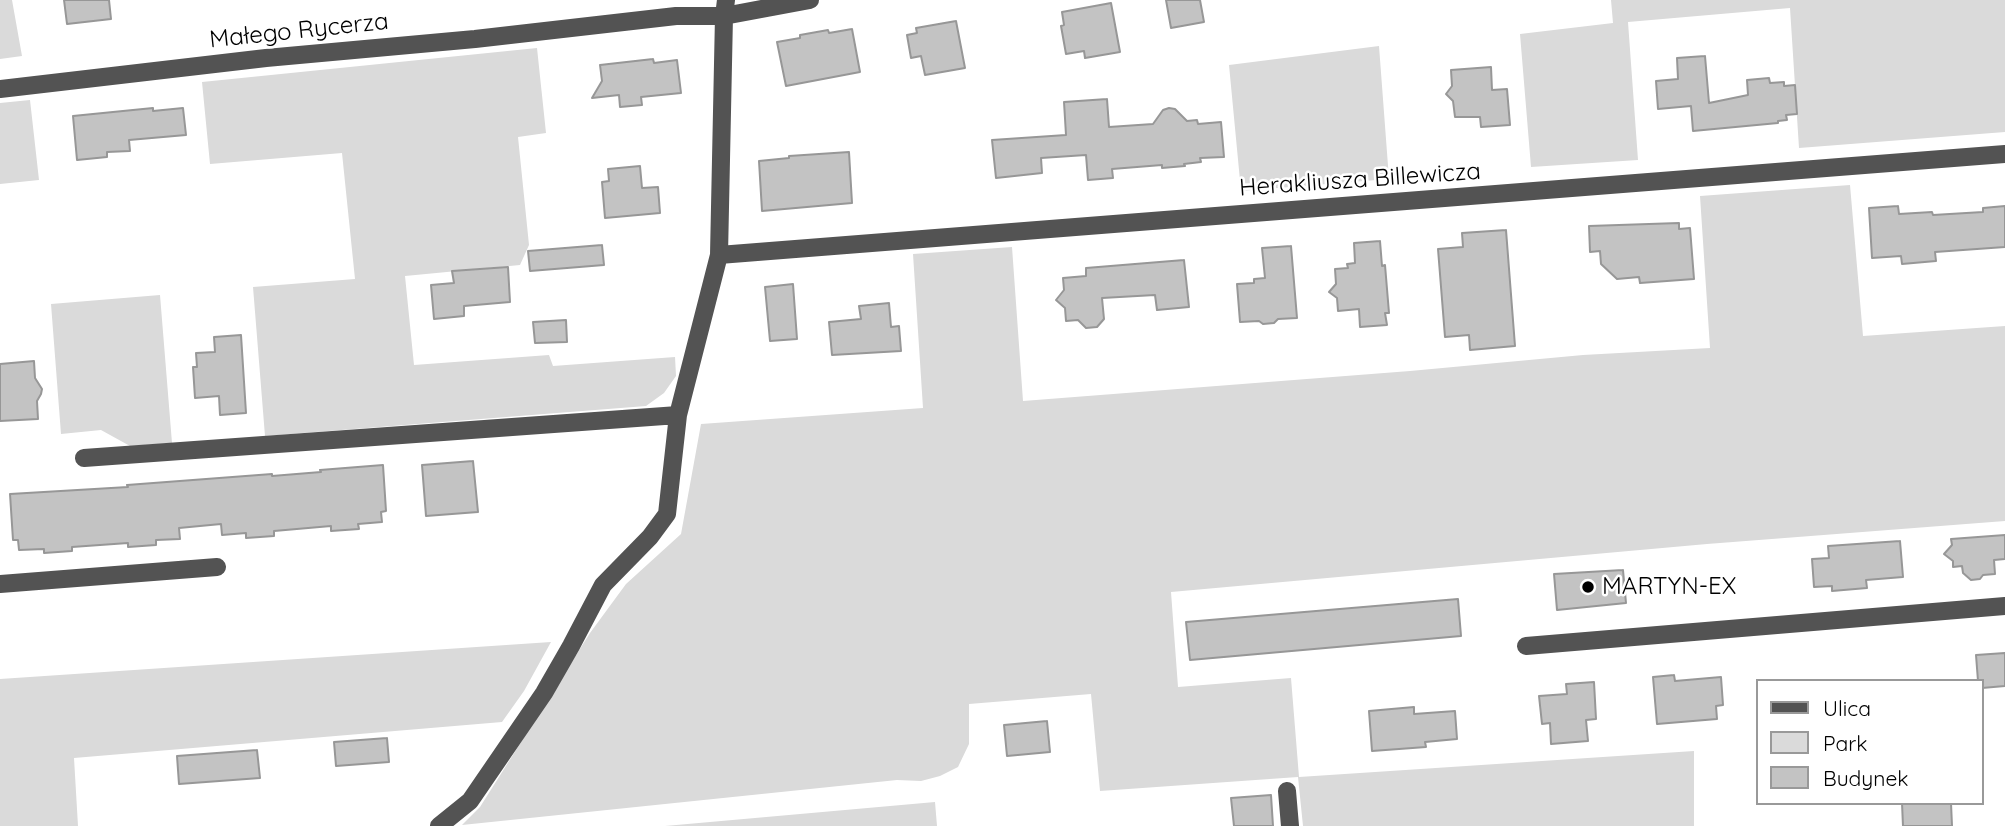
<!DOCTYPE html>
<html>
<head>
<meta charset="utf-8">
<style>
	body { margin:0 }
	#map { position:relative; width:2005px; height:826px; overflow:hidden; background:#fff; font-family:Quicksand,sans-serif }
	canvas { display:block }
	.legend { position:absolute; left:1756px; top:679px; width:228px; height:126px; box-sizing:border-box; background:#fff; border:2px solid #999; margin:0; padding:9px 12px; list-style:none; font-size:21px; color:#000 }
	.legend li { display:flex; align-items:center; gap:14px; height:35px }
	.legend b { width:35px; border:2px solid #999 }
</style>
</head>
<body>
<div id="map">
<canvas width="2005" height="826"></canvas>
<ul class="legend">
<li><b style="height:9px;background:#535353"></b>Ulica</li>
<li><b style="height:19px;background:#dadada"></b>Park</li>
<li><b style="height:19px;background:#c3c3c3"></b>Budynek</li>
</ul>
</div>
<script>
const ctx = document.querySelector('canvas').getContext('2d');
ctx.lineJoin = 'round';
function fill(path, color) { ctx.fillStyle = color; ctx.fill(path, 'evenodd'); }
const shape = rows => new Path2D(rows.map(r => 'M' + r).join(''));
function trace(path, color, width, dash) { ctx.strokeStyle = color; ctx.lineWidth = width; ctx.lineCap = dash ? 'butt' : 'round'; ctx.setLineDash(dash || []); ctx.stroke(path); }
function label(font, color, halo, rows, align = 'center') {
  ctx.font = font + ' Quicksand,sans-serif'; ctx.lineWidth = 5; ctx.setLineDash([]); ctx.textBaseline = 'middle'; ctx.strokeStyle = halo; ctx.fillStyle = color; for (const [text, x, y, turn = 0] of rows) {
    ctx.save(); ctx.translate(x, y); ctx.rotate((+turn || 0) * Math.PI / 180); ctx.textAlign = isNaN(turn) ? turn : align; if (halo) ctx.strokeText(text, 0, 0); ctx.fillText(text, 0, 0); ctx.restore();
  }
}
const green = shape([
	[0,0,12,0,22,56,0,59],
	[1611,0,2005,0,2005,132,1799,148,1790,8,1628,22,1638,160,1531,167,1520,34,1613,23],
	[1379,46,1389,179,1241,191,1229,65],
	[537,48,546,133,518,137,529,245,520,265,405,276,414,365,549,355,553,366,675,357,676,376,664,393,646,406,265,436,253,287,355,279,342,153,210,164,202,82],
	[30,100,39,180,0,184,0,103],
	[1850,185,1863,336,2005,326,2005,521,1707,544,1171,592,1178,687,1291,678,1299,777,1694,751,1694,826,1303,826,1298,777,1100,791,1091,694,969,704,969,744,958,767,940,776,921,781,897,780,462,825,480,807,590,633,626,584,681,534,701,424,923,408,913,254,1012,247,1023,401,1410,371,1583,355,1710,348,1700,196],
	[160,295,172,443,130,446,101,430,61,434,51,304],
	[551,642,524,691,502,722,74,758,78,826,0,826,0,679],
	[935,802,937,826,665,826]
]);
const building = shape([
	[64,0,109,0,111,19,67,24,64,0],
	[1166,0,1200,0,1204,22,1171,28,1166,0],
	[1111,3,1120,52,1085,58,1084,51,1066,54,1061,26,1064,25,1062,12,1111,3],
	[956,21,965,68,925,75,921,56,911,58,907,35,917,33,916,28,956,21],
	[852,29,860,72,786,86,777,42,800,38,800,35,828,30,829,33,852,29],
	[1705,56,1709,103,1748,95,1747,80,1769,78,1770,83,1784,82,1784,86,1795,85,1797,114,1786,115,1787,120,1778,121,1778,123,1693,131,1691,106,1658,109,1656,81,1678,79,1677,58,1705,56],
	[653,59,654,63,677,60,681,93,641,97,642,105,620,107,619,95,592,98,602,81,600,65,653,59],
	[1491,67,1492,90,1507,89,1510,125,1481,127,1480,117,1455,117,1453,101,1446,94,1452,86,1451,70,1491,67],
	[1107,99,1109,127,1153,124,1163,110,1169,108,1175,109,1187,121,1197,120,1198,124,1221,122,1224,157,1200,158,1201,162,1184,164,1185,166,1162,168,1162,165,1112,169,1113,178,1088,180,1086,155,1041,158,1042,173,996,178,992,140,1066,135,1064,102,1107,99],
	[153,108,153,111,183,108,186,135,129,140,130,151,107,152,107,157,77,160,73,116,153,108],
	[849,152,852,203,762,211,759,161,789,158,789,156,849,152],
	[640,166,642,188,658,187,660,213,605,218,602,182,609,181,608,169,640,166],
	[1898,206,1899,214,1932,212,1933,215,1983,212,1983,208,2005,206,2005,247,1935,252,1936,261,1902,264,1901,256,1872,258,1869,208,1898,206],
	[1679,223,1679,229,1690,228,1694,279,1640,283,1639,277,1617,279,1601,264,1600,251,1590,252,1589,226,1679,223],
	[1506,230,1515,346,1470,350,1469,335,1445,337,1438,249,1463,247,1462,233,1506,230],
	[1380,241,1382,266,1385,265,1389,313,1385,313,1387,325,1360,327,1359,309,1338,311,1337,298,1329,292,1336,284,1335,269,1348,268,1347,264,1355,263,1354,243,1380,241],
	[602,245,604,265,530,271,528,251,602,245],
	[1291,246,1297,318,1278,319,1274,323,1263,324,1259,321,1240,322,1237,284,1254,283,1254,279,1265,278,1262,248,1291,246],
	[1184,260,1189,307,1157,310,1155,295,1102,298,1104,319,1097,327,1086,328,1078,320,1066,321,1065,308,1056,300,1064,290,1063,278,1086,276,1086,268,1184,260],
	[508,267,510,302,464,306,464,316,434,319,431,285,454,283,452,271,508,267],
	[793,284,797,339,770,341,765,287,793,284],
	[889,303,891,327,899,326,901,351,832,355,829,322,861,319,859,306,889,303],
	[566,320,567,342,535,343,533,322,566,320],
	[241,335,246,413,220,415,219,396,195,398,193,367,197,367,196,353,215,352,214,337,241,335],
	[34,361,35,378,42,389,41,394,37,401,38,419,0,421,0,364,34,361],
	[473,461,478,512,426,516,422,465,473,461],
	[383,465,386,511,381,512,382,522,358,524,359,529,331,531,331,526,274,531,274,536,246,538,246,533,222,535,221,524,179,528,180,539,156,540,156,545,128,547,128,543,72,547,72,551,44,553,44,549,19,550,18,540,13,540,10,494,128,487,127,485,272,474,272,476,321,472,320,470,383,465],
	[2005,535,2005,559,1994,560,1995,574,1983,575,1980,579,1971,580,1963,573,1962,566,1953,567,1953,561,1944,554,1952,545,1951,539,2005,535],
	[1900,541,1903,577,1866,580,1867,588,1832,591,1832,586,1814,587,1812,559,1829,558,1828,546,1900,541],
	[1623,570,1626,603,1557,610,1554,574,1623,570],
	[1458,599,1461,636,1190,660,1186,622,1458,599],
	[2005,653,2005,686,1982,688,1982,681,1978,681,1976,655,2005,653],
	[1674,675,1675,681,1721,677,1723,705,1716,706,1717,719,1657,724,1653,677,1674,675],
	[1594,682,1596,719,1586,720,1588,741,1551,744,1550,723,1542,724,1539,696,1567,694,1566,684,1594,682],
	[1414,707,1414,714,1455,711,1457,739,1425,742,1426,747,1372,751,1369,711,1414,707],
	[1047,721,1050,752,1007,756,1004,725,1047,721],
	[387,738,389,762,336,766,334,742,387,738],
	[257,750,260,778,179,784,177,756,257,750],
	[1271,795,1273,826,1234,826,1231,798,1271,795],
	[1902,803,1951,803,1952,826,1903,826,1902,803]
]);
const minor = shape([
	[0,89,266,58,475,39,676,16,724,16,810,0],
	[719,255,2005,154],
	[84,458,678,415,719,255,724,16,726,0],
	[0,584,217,567],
	[1526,646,2005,606],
	[1287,791,1290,826],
	[439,826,470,801,544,693,571,646,603,585,650,537,667,514,678,415]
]);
const markers = [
	[1588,587,7,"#000"]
];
const streetNames = [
	["Małego Rycerza",299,31,-6],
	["Herakliusza Billewicza",1360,180,-4]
];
const poiNames = [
	["MARTYN-EX",1602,587]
];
fill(green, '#dadada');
fill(building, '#c3c3c3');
trace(building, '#979797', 2);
trace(minor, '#535353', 18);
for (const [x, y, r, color] of markers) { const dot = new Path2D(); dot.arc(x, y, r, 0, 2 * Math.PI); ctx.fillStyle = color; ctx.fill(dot); trace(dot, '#fff', 2.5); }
label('24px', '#000', '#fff', streetNames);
label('24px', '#000', '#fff', poiNames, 'left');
</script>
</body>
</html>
